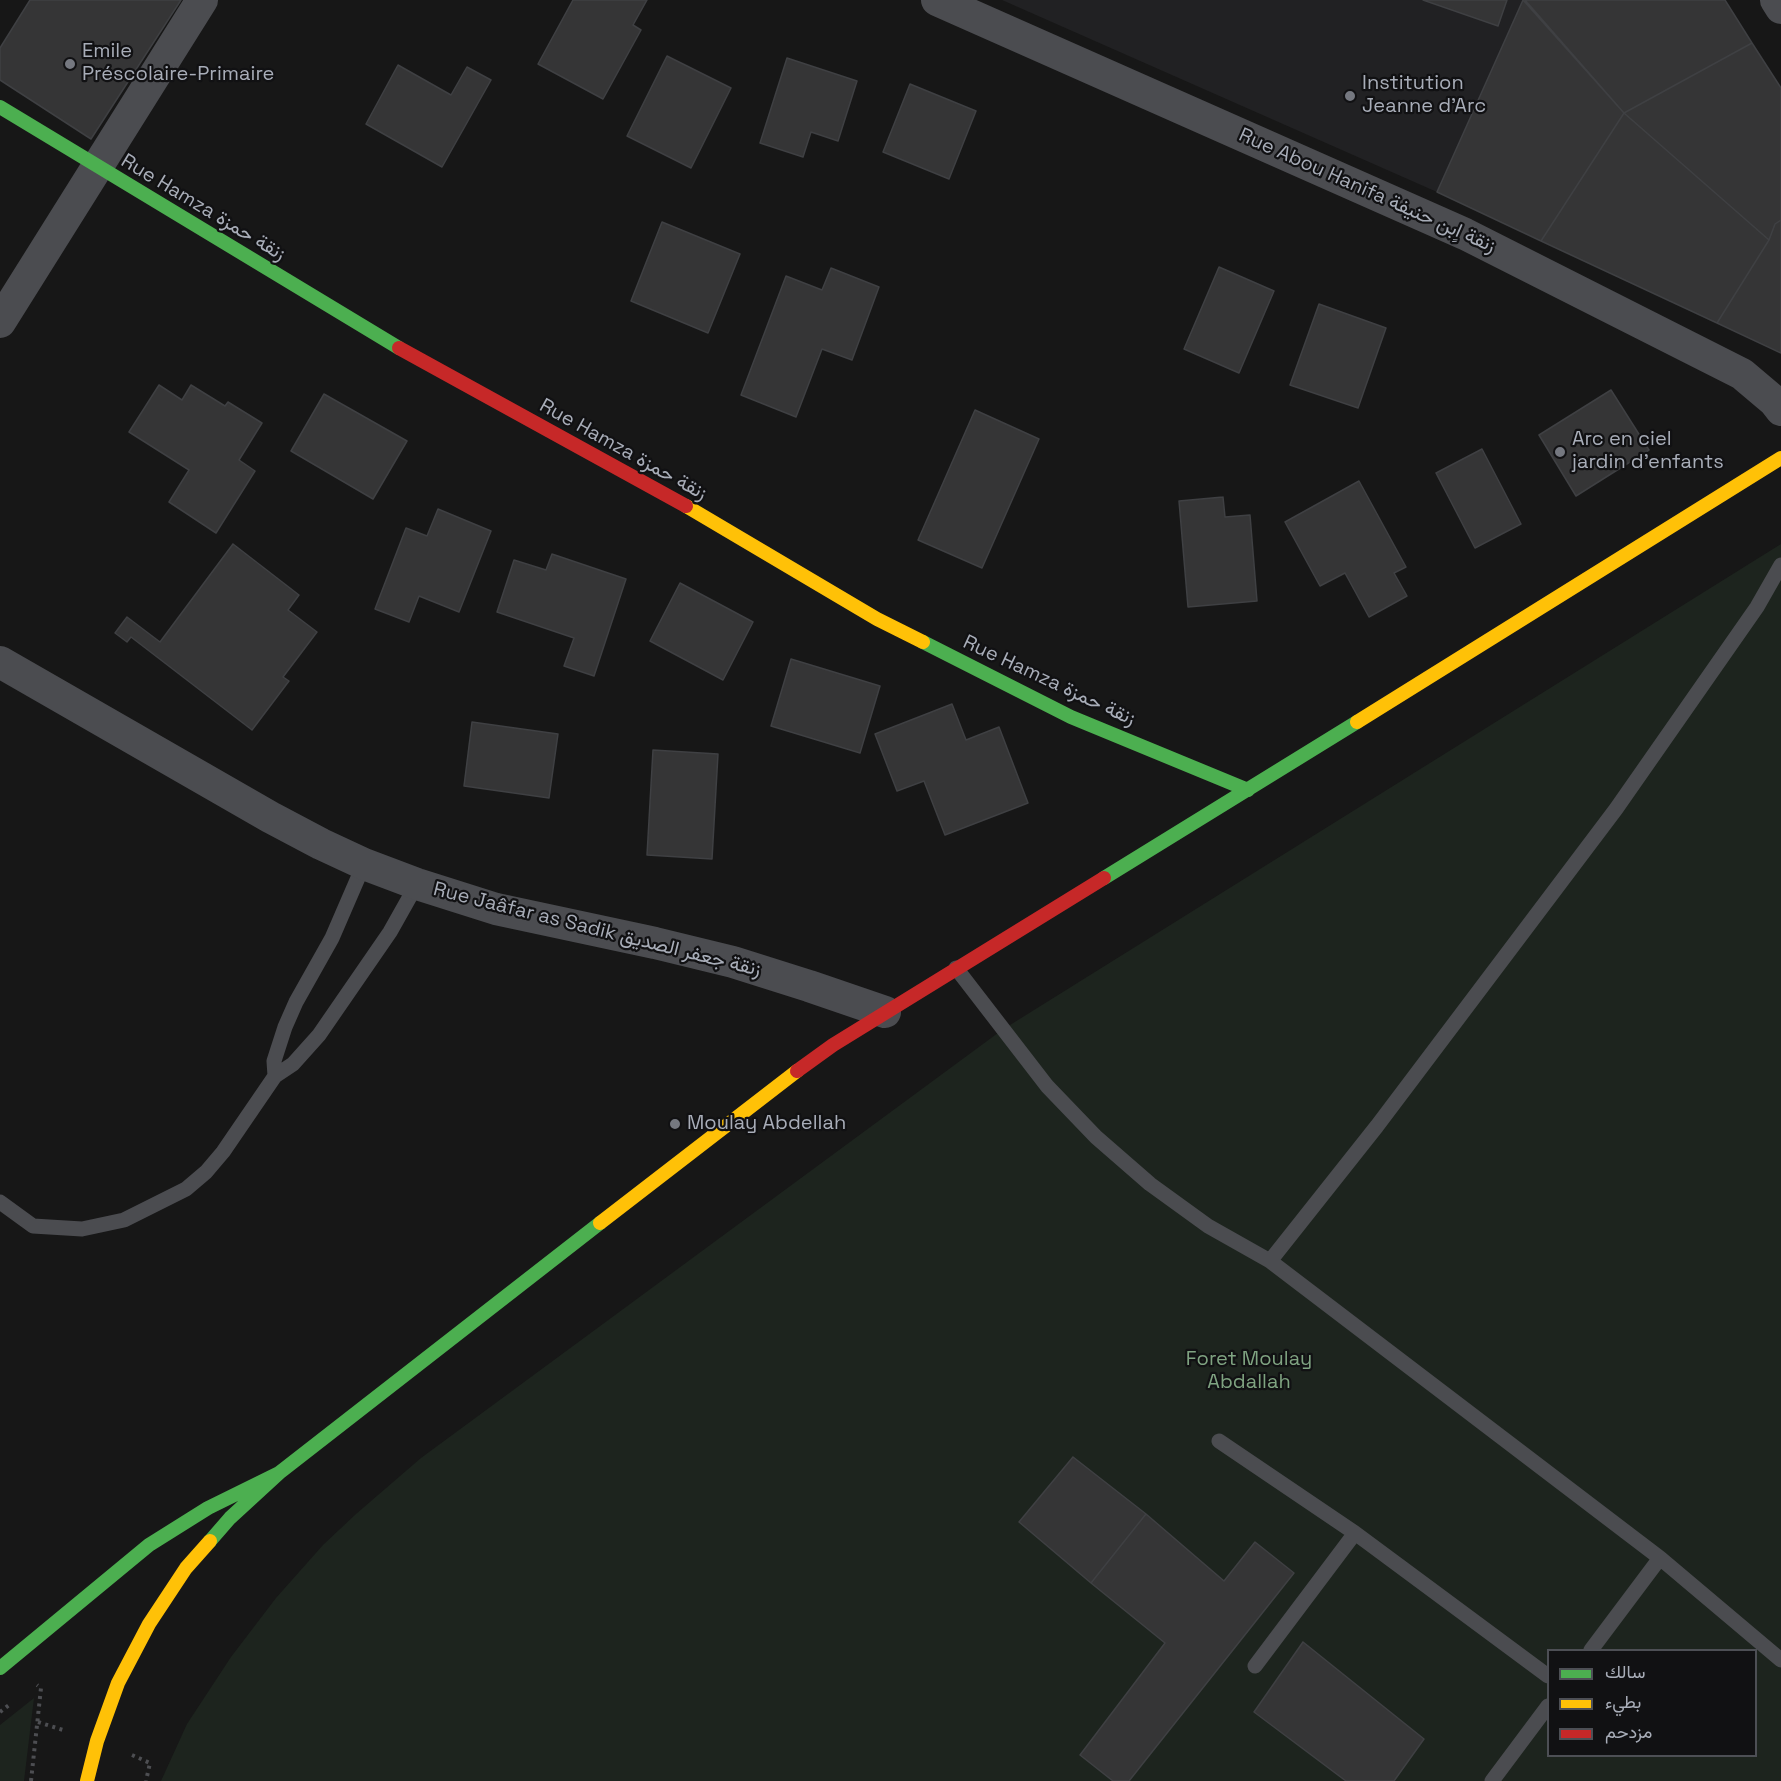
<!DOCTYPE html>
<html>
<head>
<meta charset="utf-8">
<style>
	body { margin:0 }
	#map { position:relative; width:1781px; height:1781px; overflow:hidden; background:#171717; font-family:"Space Grotesk",Vazirmatn,sans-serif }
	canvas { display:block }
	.legend { position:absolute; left:1547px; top:1649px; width:210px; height:108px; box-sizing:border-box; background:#111113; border:2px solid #4d4f55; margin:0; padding:8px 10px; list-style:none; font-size:18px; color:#a8adb8 }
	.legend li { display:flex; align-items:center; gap:12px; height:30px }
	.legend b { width:30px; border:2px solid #4d4f55 }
</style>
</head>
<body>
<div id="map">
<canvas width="1781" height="1781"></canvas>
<ul class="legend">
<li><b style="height:8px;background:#4caf50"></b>سالك</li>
<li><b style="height:8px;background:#ffc107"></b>بطيء</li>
<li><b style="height:8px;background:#c62828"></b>مزدحم</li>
</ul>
</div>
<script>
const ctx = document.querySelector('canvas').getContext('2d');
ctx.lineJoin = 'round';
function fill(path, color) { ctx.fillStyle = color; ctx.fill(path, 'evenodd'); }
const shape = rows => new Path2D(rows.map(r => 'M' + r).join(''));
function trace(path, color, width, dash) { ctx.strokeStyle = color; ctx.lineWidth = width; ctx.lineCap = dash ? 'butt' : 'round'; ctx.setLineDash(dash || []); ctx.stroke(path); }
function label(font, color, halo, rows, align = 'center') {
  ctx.font = font + ' "Space Grotesk",Vazirmatn,sans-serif'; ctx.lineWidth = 4.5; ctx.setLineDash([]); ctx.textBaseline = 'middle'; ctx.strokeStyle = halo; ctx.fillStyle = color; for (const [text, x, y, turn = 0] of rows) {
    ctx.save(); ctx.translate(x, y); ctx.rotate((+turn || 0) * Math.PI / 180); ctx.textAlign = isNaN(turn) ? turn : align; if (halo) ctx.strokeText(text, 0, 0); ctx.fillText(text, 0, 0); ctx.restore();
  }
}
const built = shape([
	[1002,0,1523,0,1437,192]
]);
const green = shape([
	[1781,544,1781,1781,161,1781,187,1724,231,1657,276,1598,323,1545,356,1514,421,1458,1002,1030],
	[1548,1650,1756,1650,1756,1756,1548,1756],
	[34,1698,24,1781,0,1781,0,1725]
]);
const building = shape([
	[30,0,181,0,91,139,0,80,0,48,30,0],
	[573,0,647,0,633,25,641,30,603,99,538,64,573,0],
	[1423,0,1507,0,1498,26,1423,0],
	[1523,0,1624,113,1541,241,1437,192,1523,0],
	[1525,0,1725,0,1752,43,1624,113,1525,0],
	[1752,43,1781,88,1781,220,1775,224,1769,240,1624,113,1752,43],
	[667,56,731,88,691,168,627,136,667,56],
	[787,58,857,81,838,141,811,132,803,157,760,143,787,58],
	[398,65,451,95,467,67,491,80,442,167,366,124,398,65],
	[910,84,976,111,949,179,883,152,910,84],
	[1624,113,1769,240,1717,323,1541,241,1624,113],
	[1781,220,1781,353,1717,323,1769,240,1775,224,1781,220],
	[662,222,740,254,708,333,631,301,662,222],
	[1219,267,1274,291,1239,373,1184,349,1219,267],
	[831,268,879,287,852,360,822,349,796,417,741,395,786,276,822,290,831,268],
	[1319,304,1386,328,1358,408,1290,385,1319,304],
	[159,385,182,400,191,385,225,406,228,402,262,423,239,460,255,471,216,533,169,502,189,470,129,432,159,385],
	[1611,390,1649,450,1576,496,1539,435,1611,390],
	[324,394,407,441,373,499,291,451,324,394],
	[975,410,1039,439,982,568,918,540,975,410],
	[1482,449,1521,524,1475,548,1436,473,1482,449],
	[1359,481,1406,567,1394,573,1407,596,1369,617,1345,573,1320,586,1285,522,1359,481],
	[1223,497,1225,517,1250,515,1257,601,1188,607,1179,501,1223,497],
	[438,509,491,531,459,612,419,596,409,622,375,609,406,528,427,536,438,509],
	[233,544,299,595,288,610,317,632,283,677,289,681,252,730,131,637,127,642,115,633,127,617,160,642,233,544],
	[552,554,626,579,594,676,564,666,574,638,497,612,514,560,546,570,552,554],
	[680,583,753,622,723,680,650,641,680,583],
	[791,659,880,686,860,753,771,726,791,659],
	[952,704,966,740,999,727,1028,803,945,835,924,781,897,791,875,734,952,704],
	[472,722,558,734,549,798,464,786,472,722],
	[653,750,718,754,712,859,647,855,653,750],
	[1073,1457,1146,1514,1091,1583,1019,1522,1073,1457],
	[1146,1514,1224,1581,1255,1542,1294,1573,1129,1781,1113,1781,1080,1755,1165,1643,1091,1583,1146,1514],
	[1303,1642,1424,1739,1394,1781,1346,1781,1254,1712,1303,1642]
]);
const path = shape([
	[0,1712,9,1705],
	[38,1722,63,1730],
	[132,1755,150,1763,146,1781],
	[31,1781,41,1688,37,1685]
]);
const lane = shape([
	[956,968,1047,1086,1096,1137,1150,1184,1208,1226,1270,1261,1660,1558,1781,1660],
	[275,1076,274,1061,285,1027,296,1002,332,938,364,864],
	[0,1202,33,1226,82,1229,124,1220,186,1189,206,1172,223,1152,275,1076,293,1064,319,1035,390,932,417,884],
	[1270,1261,1377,1126,1616,809,1757,607,1781,565],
	[1219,1441,1355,1533,1548,1676],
	[1591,1650,1660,1558],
	[1255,1666,1355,1533],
	[1492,1781,1548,1706]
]);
const street = shape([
	[937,0,1465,234,1742,374,1774,401,1781,410],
	[1776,0,1781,8],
	[0,322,202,0],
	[0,662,270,817,321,844,364,864,417,884,496,909,655,943,733,962,809,986,885,1012]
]);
const fast = shape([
	[0,107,399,348],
	[923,642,1071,717,1248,790],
	[1104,878,1357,722],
	[210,1541,230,1518,279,1473,600,1223],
	[0,1668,149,1545,208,1508,279,1473]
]);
const slow = shape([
	[686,506,877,619,923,642],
	[1357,722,1781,458],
	[600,1223,797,1071],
	[87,1781,97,1741,118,1683,149,1624,186,1568,210,1541]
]);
const jam = shape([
	[399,348,686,506],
	[797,1071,833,1045,1104,878]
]);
const markers = [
	[70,64,6,"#757880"],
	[1350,96,6,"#757880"],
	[1560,452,6,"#757880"],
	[675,1124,6,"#757880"]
];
const poiNames = [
	["Emile",82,52],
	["Préscolaire-Primaire",82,75],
	["Institution",1362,84],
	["Jeanne d'Arc",1362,107],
	["Arc en ciel",1572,440],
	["jardin d'enfants",1572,463],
	["Moulay Abdellah",687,1124]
];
const streetNames = [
	["Rue Abou Hanifa زنقة اٍبن حنيفة",1367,191,24],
	["Rue Hamza زنقة حمزة",203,208,31],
	["Rue Hamza زنقة حمزة",623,450,29],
	["Rue Hamza زنقة حمزة",1049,681,25],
	["Rue Jaâfar as Sadik زنقة جعفر الصديق",597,930,14]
];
const parkNames = [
	["Foret Moulay",1249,1360],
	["Abdallah",1249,1383]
];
fill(built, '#212123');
fill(green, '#1d241e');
fill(building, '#353536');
trace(building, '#3f4043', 1.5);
trace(path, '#4d4e52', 4, [3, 4.5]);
trace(lane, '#4b4c50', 15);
trace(street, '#4b4c50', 32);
trace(fast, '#4caf50', 14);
trace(slow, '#ffc107', 14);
trace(jam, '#c62828', 14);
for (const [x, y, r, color] of markers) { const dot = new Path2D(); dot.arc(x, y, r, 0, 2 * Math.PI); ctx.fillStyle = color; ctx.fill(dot); trace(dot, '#111113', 2); }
label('20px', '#a8adb8', '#111113', poiNames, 'left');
label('20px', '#a8adb8', '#111113', streetNames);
label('20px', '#7fa381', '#111113', parkNames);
</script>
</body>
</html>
